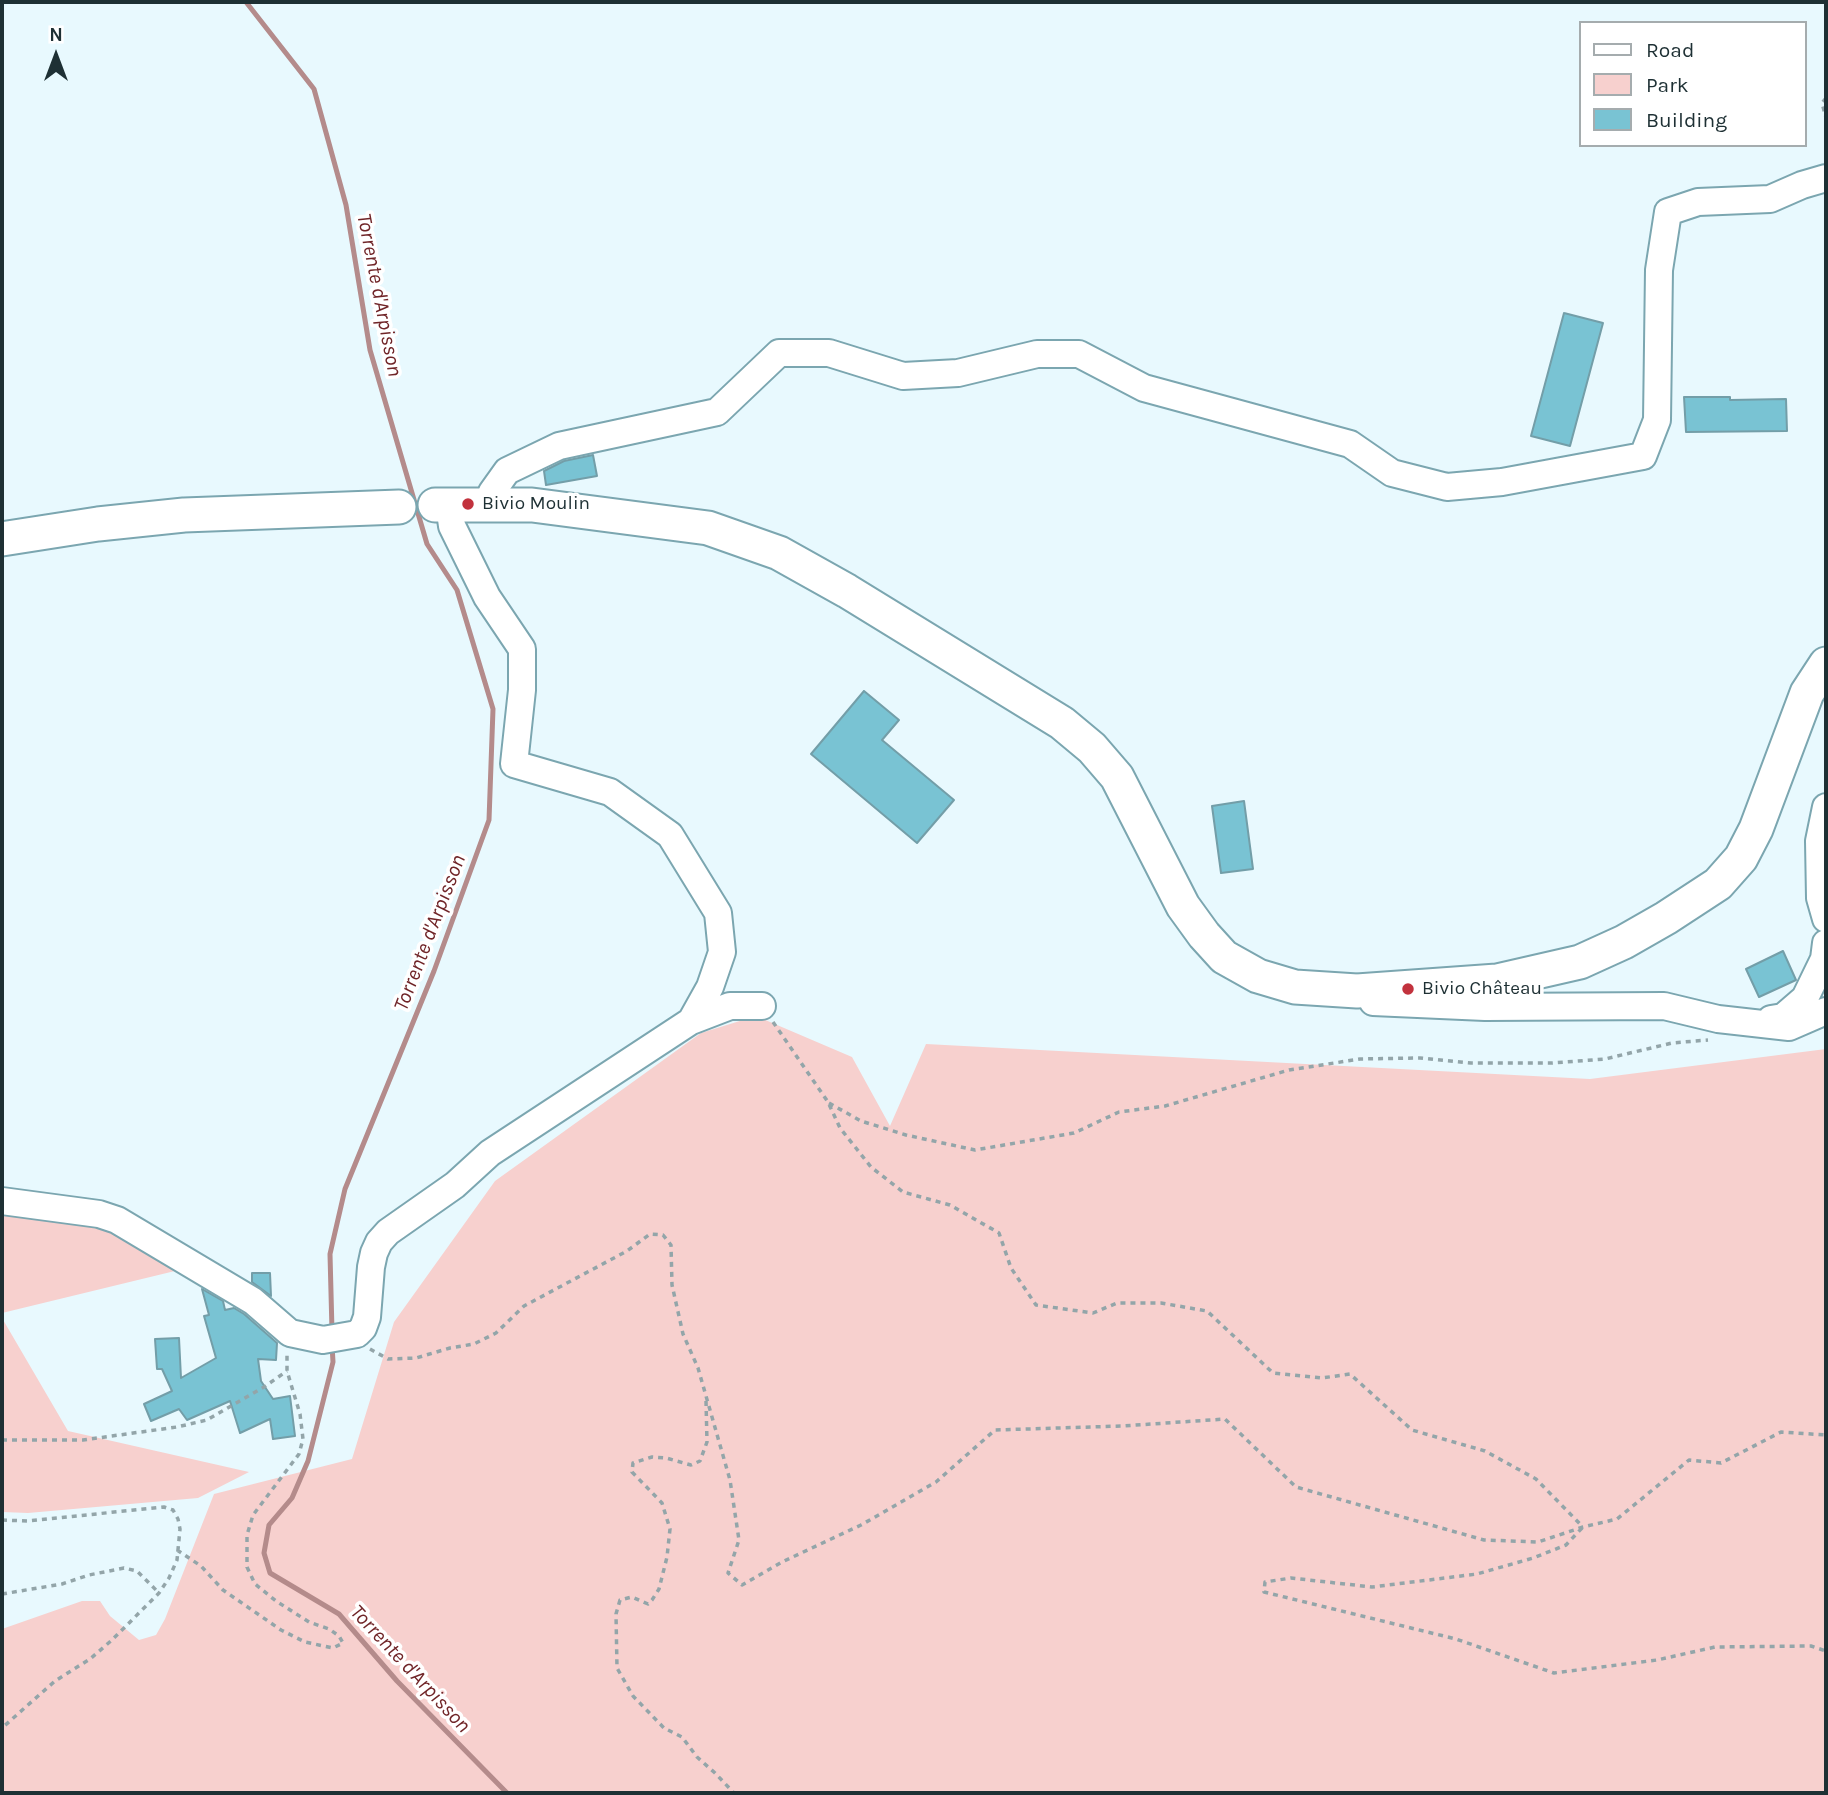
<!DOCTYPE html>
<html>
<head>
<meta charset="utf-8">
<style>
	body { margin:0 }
	#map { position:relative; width:1828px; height:1795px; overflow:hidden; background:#e8f9fe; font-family:Karla,sans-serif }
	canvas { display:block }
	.frame { position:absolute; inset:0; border:4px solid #1e3034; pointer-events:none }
	.legend { position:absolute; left:1579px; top:21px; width:228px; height:126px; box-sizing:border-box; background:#fff; border:2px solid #a5acae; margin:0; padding:9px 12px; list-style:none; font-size:21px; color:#1e3034 }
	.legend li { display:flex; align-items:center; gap:14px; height:35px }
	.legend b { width:35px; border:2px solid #a5acae }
	.north { position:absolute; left:21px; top:21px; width:70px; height:70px; -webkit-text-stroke:5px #fff; paint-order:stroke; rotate:0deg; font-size:19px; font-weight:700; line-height:28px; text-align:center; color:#1e3034 }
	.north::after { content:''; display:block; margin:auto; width:24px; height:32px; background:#1e3034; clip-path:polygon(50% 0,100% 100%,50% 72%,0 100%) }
</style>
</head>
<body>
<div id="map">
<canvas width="1828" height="1795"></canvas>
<div class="frame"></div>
<ul class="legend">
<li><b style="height:9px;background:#fff"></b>Road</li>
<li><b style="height:19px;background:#f7d0ce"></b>Park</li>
<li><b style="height:19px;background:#79c3d3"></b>Building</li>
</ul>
<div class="north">N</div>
</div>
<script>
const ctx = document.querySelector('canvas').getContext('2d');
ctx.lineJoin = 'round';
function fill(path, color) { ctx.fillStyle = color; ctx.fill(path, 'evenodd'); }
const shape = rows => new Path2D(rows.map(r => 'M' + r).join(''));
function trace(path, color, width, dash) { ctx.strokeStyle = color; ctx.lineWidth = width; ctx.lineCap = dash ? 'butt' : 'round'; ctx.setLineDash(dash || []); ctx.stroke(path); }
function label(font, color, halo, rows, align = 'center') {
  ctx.font = font + ' Karla,sans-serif'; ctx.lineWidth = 7; ctx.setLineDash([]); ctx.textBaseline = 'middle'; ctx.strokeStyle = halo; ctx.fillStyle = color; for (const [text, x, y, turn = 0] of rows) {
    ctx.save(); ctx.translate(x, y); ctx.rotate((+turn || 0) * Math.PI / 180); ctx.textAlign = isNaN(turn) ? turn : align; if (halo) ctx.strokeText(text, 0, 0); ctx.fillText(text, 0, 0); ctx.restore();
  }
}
const green = shape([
	[756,1016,852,1057,890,1126,926,1044,1590,1079,1826,1049,1826,1793,2,1793,2,1629,82,1601,100,1601,110,1616,139,1640,156,1635,165,1619,214,1494,352,1459,394,1322,495,1181,701,1033],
	[2,1209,108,1227,179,1270,2,1313],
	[2,1318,68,1431,249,1472,198,1498,28,1513,2,1512]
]);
const stream = shape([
	[246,2,314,89,346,205,370,350,427,544,457,590,493,709,489,820,434,971,345,1189,330,1254,332,1331],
	[332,1345,333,1362,308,1461,292,1498,269,1525,264,1553,270,1573,339,1614,397,1681,507,1793]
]);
const building = shape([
	[1564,313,1603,323,1570,446,1531,436,1564,313],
	[1684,397,1730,397,1730,400,1786,399,1787,431,1686,432,1684,397],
	[593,455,597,476,546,485,544,471,564,461,593,455],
	[864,691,899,720,882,740,954,800,917,843,811,754,864,691],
	[1244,801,1253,869,1221,873,1212,806,1244,801],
	[1783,951,1796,980,1759,997,1746,969,1783,951],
	[252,1273,270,1273,271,1296,252,1282,252,1273],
	[202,1289,223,1301,225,1310,234,1308,244,1314,277,1343,276,1360,258,1359,261,1381,273,1399,290,1396,295,1436,273,1439,270,1419,240,1433,230,1401,187,1420,179,1409,151,1421,144,1404,172,1391,162,1369,157,1369,155,1339,179,1338,181,1378,216,1358,204,1316,209,1315,202,1289]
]);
const path = shape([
	[1826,98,1822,103,1826,118],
	[773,1022,828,1102,840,1128,871,1167,903,1192,950,1205,999,1233,1011,1268,1036,1305,1093,1313,1117,1303,1161,1303,1207,1311,1273,1373,1322,1378,1350,1374,1412,1430,1485,1451,1536,1479,1582,1526],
	[829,1103,861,1121,906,1135,975,1150,1074,1133,1119,1112,1165,1106,1289,1070,1360,1059,1420,1058,1471,1063,1552,1063,1605,1059,1672,1043,1708,1040],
	[370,1349,388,1359,416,1358,450,1348,474,1344,496,1333,524,1306,627,1251,650,1234,663,1235,671,1245,672,1285,683,1334,698,1368,730,1480,739,1540,728,1573,742,1585,782,1562,861,1525,936,1482,995,1430,1122,1426,1225,1419,1296,1487,1484,1540,1538,1542,1583,1527,1617,1519,1689,1460,1721,1463,1781,1432,1826,1435],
	[706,1401,707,1442,700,1461,691,1465,666,1458,652,1457,633,1463,632,1472,662,1503,670,1529,667,1557,659,1589,652,1600,648,1604,632,1597,620,1600,616,1614,617,1668,633,1696,664,1728,682,1737,697,1757,715,1773,734,1793],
	[2,1440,83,1440,177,1427,207,1420,264,1387,287,1371],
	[2,1520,27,1521,164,1507,173,1510,178,1519,180,1529,177,1560,169,1578,159,1593,112,1640,90,1659,55,1681,2,1728],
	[1582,1528,1566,1545,1533,1558,1477,1574,1372,1587,1291,1578,1265,1582,1264,1592,1456,1639,1554,1673,1657,1660,1715,1647,1811,1646,1826,1651],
	[177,1550,201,1566,223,1590,281,1630,305,1642,333,1648,343,1643,339,1636,329,1629,309,1622,276,1601,255,1584,247,1567,247,1535,253,1515,299,1454,303,1439,300,1414,287,1371,287,1353],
	[2,1594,62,1584,89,1575,124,1568,137,1571,159,1593]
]);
const minor = shape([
	[487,504,492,492,507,471,559,446,717,412,779,353,829,353,903,376,958,373,1037,354,1079,354,1144,388,1350,444,1392,473,1447,487,1502,482,1643,456,1657,420,1659,270,1668,212,1698,202,1770,199,1802,185,1826,178],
	[449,505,452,526,487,597,522,649,522,690,514,764,610,792,670,835,718,913,722,952,710,987,691,1021],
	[1826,807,1819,841,1820,898,1826,919],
	[1373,1002,1485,1007,1664,1006,1718,1019,1789,1027,1826,1011],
	[1771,1019,1783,1017,1805,998,1824,959,1826,943],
	[2,1201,99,1214,117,1220,253,1301,290,1333,323,1340,357,1334,363,1328,367,1317,371,1267,374,1253,379,1242,388,1232,455,1185,490,1153,691,1021,730,1006,762,1006]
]);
const major = shape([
	[435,505,532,505,708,528,779,553,847,591,1062,723,1092,748,1117,777,1183,906,1204,935,1224,957,1258,976,1295,987,1357,991,1497,981,1580,962,1624,942,1666,918,1718,884,1741,858,1756,829,1807,693,1826,664],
	[2,539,98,524,184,515,399,507]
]);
const markers = [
	[468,504,7,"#c2323d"],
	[1408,989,7,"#c2323d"]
];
const poiNames = [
	["Bivio Moulin",482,504],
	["Bivio Château",1422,989]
];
const waterNames = [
	["Torrente d'Arpisson",379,295,79],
	["Torrente d'Arpisson",430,933,-69],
	["Torrente d'Arpisson",410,1669,47]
];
fill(green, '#f7d0ce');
trace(stream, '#b48b8b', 5);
fill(building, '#79c3d3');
trace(building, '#739ea8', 2);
trace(minor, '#7ba6b0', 30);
trace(major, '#7ba6b0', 37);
trace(path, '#93a5a9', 3.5, [5, 5]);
trace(minor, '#fff', 26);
trace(major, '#fff', 33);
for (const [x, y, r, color] of markers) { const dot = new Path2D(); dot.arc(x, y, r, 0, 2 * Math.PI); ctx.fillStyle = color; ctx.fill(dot); trace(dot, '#fff', 2.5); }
label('19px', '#1e3034', '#fff', poiNames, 'left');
label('italic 21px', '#702528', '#fff', waterNames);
</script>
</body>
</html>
